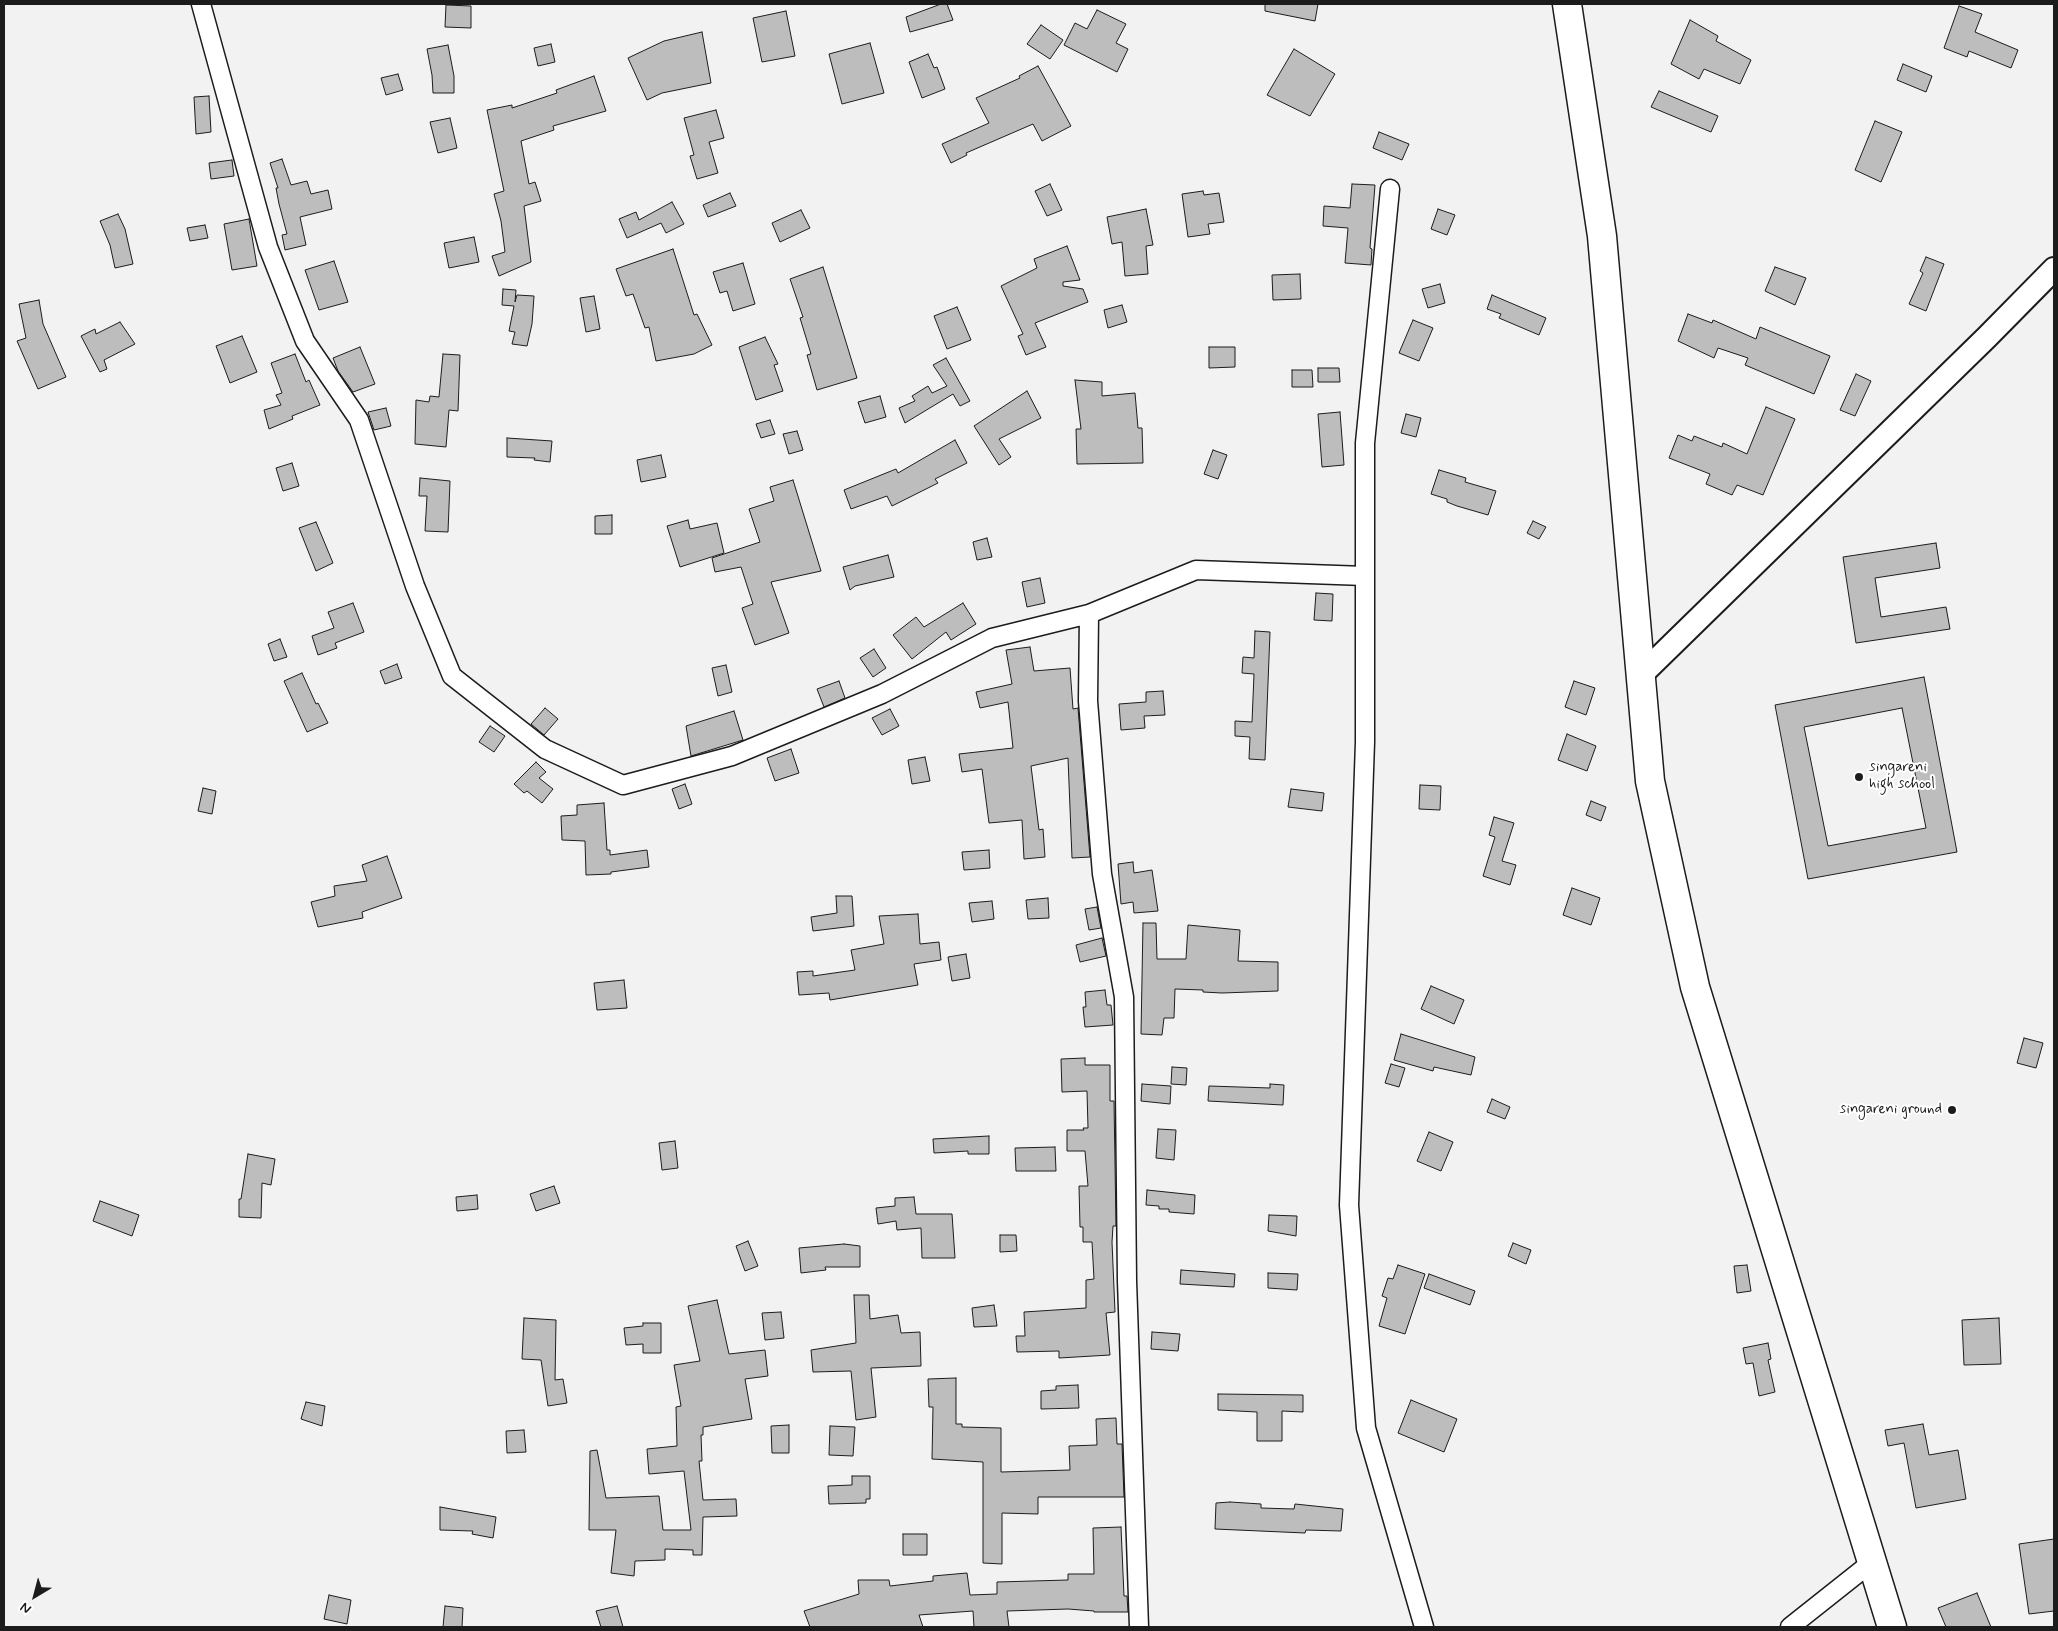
<!DOCTYPE html>
<html>
<head>
<meta charset="utf-8">
<style>
	body { margin:0 }
	#map { position:relative; width:2058px; height:1631px; overflow:hidden; background:#f2f2f2; font-family:Mynerve,sans-serif }
	canvas { display:block }
	.frame { position:absolute; inset:0; border:5px solid #1c1c1c; pointer-events:none }
	.north { position:absolute; left:10px; top:1571px; width:50px; height:50px; -webkit-text-stroke:4px #fff; paint-order:stroke; rotate:217deg; font-size:14px; font-weight:700; line-height:20px; text-align:center; color:#1c1c1c }
	.north::after { content:''; display:block; margin:auto; width:18px; height:22px; background:#1c1c1c; clip-path:polygon(50% 0,100% 100%,50% 72%,0 100%) }
</style>
</head>
<body>
<div id="map">
<canvas width="2058" height="1631"></canvas>
<div class="frame"></div>
<div class="north">N</div>
</div>
<script>
const ctx = document.querySelector('canvas').getContext('2d');
ctx.lineJoin = 'round';
function fill(path, color) { ctx.fillStyle = color; ctx.fill(path, 'evenodd'); }
const shape = rows => new Path2D(rows.map(r => 'M' + r).join(''));
function trace(path, color, width, dash) { ctx.strokeStyle = color; ctx.lineWidth = width; ctx.lineCap = dash ? 'butt' : 'round'; ctx.setLineDash(dash || []); ctx.stroke(path); }
function label(font, color, halo, rows, align = 'center') {
  ctx.font = font + ' Mynerve,sans-serif'; ctx.lineWidth = 4; ctx.setLineDash([]); ctx.textBaseline = 'middle'; ctx.strokeStyle = halo; ctx.fillStyle = color; for (const [text, x, y, turn = 0] of rows) {
    ctx.save(); ctx.translate(x, y); ctx.rotate((+turn || 0) * Math.PI / 180); ctx.textAlign = isNaN(turn) ? turn : align; if (halo) ctx.strokeText(text, 0, 0); ctx.fillText(text, 0, 0); ctx.restore();
  }
}
const building = shape([
	[941,4,947,4,953,20,910,32,906,17,941,4],
	[1265,4,1318,4,1315,21,1265,11,1265,4],
	[446,5,471,6,471,28,445,27,446,5],
	[1959,6,1982,14,1975,32,2018,50,2011,68,1969,51,1967,57,1944,48,1959,6],
	[1097,10,1126,24,1116,43,1128,49,1117,72,1064,45,1075,23,1087,29,1097,10],
	[786,11,795,56,762,62,753,18,786,11],
	[1690,20,1718,36,1716,41,1751,60,1740,84,1704,69,1699,79,1671,64,1690,20],
	[1041,25,1063,40,1050,59,1027,44,1041,25],
	[702,32,711,83,662,93,647,100,628,58,664,41,702,32],
	[870,43,884,93,842,104,829,54,870,43],
	[551,44,555,62,538,66,534,48,551,44],
	[448,45,454,76,454,93,433,93,432,75,427,49,448,45],
	[1294,49,1335,74,1310,116,1267,95,1294,49],
	[928,54,934,68,937,67,945,89,922,98,909,62,928,54],
	[1903,64,1932,76,1926,92,1897,80,1903,64],
	[1038,66,1071,126,1042,141,1033,124,966,153,967,155,951,163,942,144,989,123,976,98,1020,78,1019,76,1038,66],
	[398,74,403,90,386,95,381,78,398,74],
	[594,76,606,111,553,126,554,130,521,141,529,184,535,182,541,201,524,206,531,262,499,276,492,256,505,252,501,221,494,194,504,191,487,110,512,105,512,108,557,93,556,90,594,76],
	[1659,91,1718,116,1711,132,1651,107,1659,91],
	[209,96,211,132,196,134,194,97,209,96],
	[716,110,724,138,709,142,718,173,697,179,690,156,694,155,684,118,716,110],
	[450,118,457,148,438,153,430,122,450,118],
	[1875,121,1902,132,1881,182,1855,170,1875,121],
	[1379,132,1409,144,1402,160,1373,148,1379,132],
	[282,159,291,185,307,181,311,194,328,190,332,209,300,217,306,245,285,250,282,235,287,234,279,204,276,188,278,188,270,163,282,159],
	[232,160,234,176,211,179,209,163,232,160],
	[1050,184,1062,210,1047,216,1035,191,1050,184],
	[1352,184,1375,185,1370,248,1372,249,1371,265,1345,263,1348,228,1323,226,1324,206,1350,208,1352,184],
	[1203,191,1204,195,1219,193,1224,222,1208,224,1210,234,1188,237,1182,194,1203,191],
	[730,193,736,206,708,217,703,205,730,193],
	[672,202,684,224,666,233,661,223,627,238,619,219,636,212,639,220,672,202],
	[1146,209,1153,245,1146,246,1148,274,1125,276,1122,242,1112,244,1107,217,1146,209],
	[1438,209,1455,215,1447,235,1431,229,1438,209],
	[801,210,810,228,780,242,772,223,801,210],
	[118,214,125,229,133,264,115,268,110,245,100,221,118,214],
	[249,219,257,266,232,270,224,224,249,219],
	[205,225,208,238,190,241,187,228,205,225],
	[474,237,479,262,449,268,444,243,474,237],
	[1067,246,1080,280,1063,282,1063,286,1083,289,1088,302,1035,323,1046,347,1026,355,1018,336,1023,334,1001,286,1037,268,1034,259,1067,246],
	[673,249,694,315,697,314,712,345,694,354,656,361,649,327,645,328,633,294,626,296,616,269,673,249],
	[1926,257,1944,264,1926,311,1909,304,1923,273,1920,271,1926,257],
	[334,261,348,302,319,310,305,270,334,261],
	[743,263,755,304,733,311,727,291,720,293,713,272,743,263],
	[823,267,857,378,817,390,807,355,811,354,800,318,803,317,790,279,823,267],
	[1775,267,1806,278,1795,305,1765,291,1775,267],
	[1300,274,1301,299,1273,300,1272,275,1300,274],
	[1440,284,1445,303,1428,308,1422,289,1440,284],
	[503,289,516,290,515,302,517,295,534,296,532,324,527,346,512,344,515,332,509,331,514,306,502,305,503,289],
	[1492,295,1546,318,1539,335,1499,318,1501,314,1487,309,1492,295],
	[594,296,600,329,586,332,580,298,594,296],
	[39,300,43,324,66,377,38,389,17,341,26,338,19,304,39,300],
	[1122,305,1127,322,1108,328,1104,310,1122,305],
	[957,307,971,340,947,349,934,316,957,307],
	[1688,314,1712,323,1713,320,1756,339,1760,327,1830,356,1814,394,1745,365,1748,358,1718,348,1714,358,1678,341,1688,314],
	[1413,320,1433,328,1419,361,1399,353,1413,320],
	[120,322,135,344,104,360,107,369,100,372,81,336,95,329,96,334,120,322],
	[242,336,257,372,230,383,216,346,242,336],
	[765,337,778,364,774,365,783,391,756,400,739,347,765,337],
	[360,347,375,384,353,392,338,371,333,358,360,347],
	[1209,347,1235,347,1235,367,1209,368,1209,347],
	[295,354,306,382,309,380,320,405,292,416,293,419,269,429,264,410,281,405,276,395,282,393,271,363,295,354],
	[443,354,460,355,458,411,449,410,446,447,415,444,416,400,429,402,430,396,439,397,443,354],
	[946,358,970,401,960,406,953,394,905,423,899,408,915,401,912,396,928,386,932,393,947,386,933,365,946,358],
	[1318,368,1339,368,1340,382,1318,382,1318,368],
	[1292,370,1312,370,1313,387,1292,387,1292,370],
	[1856,374,1871,381,1855,416,1840,410,1856,374],
	[1075,380,1102,382,1102,396,1135,393,1138,428,1142,428,1143,463,1077,464,1076,429,1081,429,1075,380],
	[1027,391,1041,418,999,439,1011,457,999,465,974,426,1027,391],
	[880,396,886,417,865,423,858,402,880,396],
	[1766,407,1795,419,1763,495,1737,485,1732,495,1706,484,1710,474,1669,458,1678,435,1692,441,1694,436,1722,447,1723,443,1747,454,1766,407],
	[386,408,391,426,374,430,368,412,386,408],
	[1340,412,1344,465,1322,467,1318,414,1340,412],
	[1406,414,1421,418,1416,437,1401,433,1406,414],
	[770,420,775,434,761,438,756,424,770,420],
	[797,431,803,450,789,454,783,434,797,431],
	[507,438,552,441,550,462,534,460,535,458,507,457,507,438],
	[955,440,967,463,935,479,938,483,892,506,887,496,851,509,844,490,896,469,898,473,955,440],
	[1213,450,1227,455,1218,479,1204,474,1213,450],
	[661,455,666,477,641,482,637,460,661,455],
	[292,463,299,486,283,491,276,468,292,463],
	[1439,470,1466,478,1465,482,1496,491,1488,515,1457,506,1447,502,1447,499,1431,494,1439,470],
	[420,478,450,481,448,532,425,531,427,496,419,496,420,478],
	[793,480,821,571,771,582,789,633,755,645,742,608,753,604,741,567,715,572,712,558,760,542,749,509,774,501,770,487,793,480],
	[612,515,612,534,595,534,595,516,612,515],
	[688,520,690,529,717,523,724,553,680,567,667,526,688,520],
	[1533,521,1546,527,1539,539,1527,533,1533,521],
	[316,522,333,563,316,571,299,528,316,522],
	[987,538,992,557,977,560,973,542,987,538],
	[1936,543,1940,568,1875,578,1881,617,1946,607,1950,629,1856,643,1843,557,1936,543],
	[888,555,894,577,855,586,850,590,843,567,888,555],
	[1040,578,1045,603,1027,607,1022,582,1040,578],
	[1316,593,1333,594,1332,621,1314,620,1316,593],
	[353,603,364,632,335,643,337,648,318,655,312,636,334,628,328,612,353,603],
	[963,603,976,624,951,640,946,632,912,659,893,635,916,617,924,627,963,603],
	[1255,631,1270,632,1265,760,1249,759,1250,737,1235,736,1235,721,1252,722,1254,674,1242,673,1243,657,1254,658,1255,631],
	[280,639,287,657,274,661,268,644,280,639],
	[1030,647,1034,671,1070,668,1073,709,1078,708,1090,857,1072,858,1068,758,1031,766,1039,830,1043,829,1045,857,1024,859,1022,820,989,823,982,769,962,772,959,754,1013,748,1008,702,980,708,976,692,1012,684,1006,650,1030,647],
	[874,649,886,668,873,677,860,658,874,649],
	[397,664,402,678,385,684,380,671,397,664],
	[726,665,732,692,718,696,712,668,726,665],
	[302,673,316,704,318,703,328,723,307,732,284,681,302,673],
	[1924,677,1957,852,1808,879,1775,705,1924,677],
	[1902,708,1926,828,1828,846,1804,727,1902,708],
	[839,681,845,698,824,707,817,689,839,681],
	[1574,681,1595,688,1586,715,1565,707,1574,681],
	[1163,691,1165,715,1144,716,1145,728,1121,730,1119,704,1146,702,1146,692,1163,691],
	[545,708,558,719,544,735,531,724,545,708],
	[890,709,899,726,882,735,872,718,890,709],
	[734,711,743,740,691,756,686,726,734,711],
	[490,726,505,736,494,752,479,742,490,726],
	[1567,734,1596,746,1587,771,1558,760,1567,734],
	[791,749,799,773,775,781,767,758,791,749],
	[925,757,930,781,912,784,908,760,925,757],
	[536,762,546,772,539,778,553,789,542,803,527,791,524,793,514,784,536,762],
	[685,784,692,804,679,809,672,789,685,784],
	[1420,785,1441,786,1440,810,1419,809,1420,785],
	[203,788,216,791,212,814,198,811,203,788],
	[1291,789,1324,793,1322,811,1288,807,1291,789],
	[1591,801,1606,807,1601,821,1586,815,1591,801],
	[604,803,607,850,610,850,610,855,647,850,649,867,611,872,611,874,586,875,585,841,562,840,561,816,577,815,577,805,604,803],
	[1494,817,1514,823,1502,861,1516,865,1510,885,1483,876,1495,837,1489,835,1494,817],
	[989,850,990,868,964,870,962,852,989,850],
	[387,856,402,898,362,912,363,918,318,927,311,902,335,896,334,886,367,881,362,865,387,856],
	[1133,862,1134,873,1152,870,1158,911,1134,913,1133,902,1121,904,1118,864,1133,862],
	[1572,888,1600,898,1591,925,1563,915,1572,888],
	[836,896,852,896,854,926,813,931,811,917,837,913,836,896],
	[1048,898,1049,918,1028,919,1026,900,1048,898],
	[992,901,994,919,972,922,969,903,992,901],
	[1097,907,1101,928,1089,930,1085,909,1097,907],
	[918,914,920,944,939,942,941,960,914,964,918,985,830,1000,829,993,799,995,797,972,813,971,813,976,855,970,851,950,884,944,879,916,918,914],
	[1143,923,1156,923,1157,959,1186,959,1188,925,1240,930,1238,961,1278,962,1278,991,1222,993,1203,992,1203,990,1175,989,1174,1018,1164,1018,1162,1035,1141,1034,1143,923],
	[1102,938,1106,956,1080,962,1076,945,1102,938],
	[966,954,970,978,952,981,948,957,966,954],
	[624,980,627,1008,597,1010,594,983,624,980],
	[1431,986,1464,1000,1454,1024,1421,1009,1431,986],
	[1105,990,1107,1005,1111,1005,1113,1025,1085,1027,1083,1007,1086,1007,1085,992,1105,990],
	[1401,1034,1475,1057,1471,1075,1434,1067,1433,1071,1394,1060,1401,1034],
	[2024,1038,2043,1043,2036,1068,2017,1063,2024,1038],
	[1085,1058,1085,1065,1110,1065,1110,1101,1114,1101,1116,1226,1113,1226,1112,1242,1115,1312,1106,1313,1110,1355,1059,1358,1059,1351,1017,1352,1016,1336,1025,1336,1024,1312,1086,1308,1086,1280,1094,1279,1092,1242,1083,1242,1083,1227,1080,1227,1079,1186,1088,1186,1085,1151,1067,1151,1067,1130,1084,1130,1083,1128,1088,1128,1087,1091,1062,1092,1061,1059,1085,1058],
	[1391,1064,1405,1068,1399,1087,1385,1083,1391,1064],
	[1172,1067,1187,1068,1186,1085,1171,1084,1172,1067],
	[1142,1084,1171,1086,1170,1104,1141,1101,1142,1084],
	[1270,1084,1284,1085,1283,1105,1208,1101,1209,1086,1270,1088,1270,1084],
	[1492,1099,1510,1107,1505,1119,1487,1112,1492,1099],
	[1158,1129,1176,1130,1174,1160,1156,1158,1158,1129],
	[1429,1132,1453,1142,1441,1171,1417,1161,1429,1132],
	[989,1136,989,1154,968,1154,968,1151,934,1153,933,1139,989,1136],
	[675,1141,678,1168,662,1170,659,1143,675,1141],
	[1055,1147,1056,1171,1016,1171,1015,1148,1055,1147],
	[248,1154,275,1159,271,1185,262,1183,261,1218,239,1217,239,1199,241,1199,248,1154],
	[554,1186,560,1203,536,1211,530,1194,554,1186],
	[1147,1190,1195,1195,1194,1214,1169,1212,1169,1209,1159,1209,1159,1206,1146,1205,1147,1190],
	[477,1195,478,1209,457,1211,456,1197,477,1195],
	[914,1197,916,1214,952,1214,955,1258,922,1258,921,1228,897,1230,896,1221,878,1224,876,1208,895,1206,895,1198,914,1197],
	[100,1201,139,1215,132,1236,93,1221,100,1201],
	[1269,1215,1297,1216,1296,1236,1268,1231,1269,1215],
	[1000,1235,1016,1235,1017,1251,1000,1252,1000,1235],
	[748,1241,758,1266,745,1271,736,1246,748,1241],
	[1513,1243,1531,1250,1526,1264,1508,1256,1513,1243],
	[844,1244,860,1246,860,1267,825,1267,826,1270,801,1273,799,1248,844,1244],
	[1398,1265,1425,1274,1405,1334,1379,1326,1387,1298,1382,1296,1388,1278,1393,1279,1398,1265],
	[1747,1265,1751,1291,1737,1293,1734,1266,1747,1265],
	[1181,1270,1235,1274,1234,1287,1180,1284,1181,1270],
	[1268,1273,1298,1274,1297,1290,1268,1288,1268,1273],
	[1429,1274,1475,1291,1470,1305,1424,1288,1429,1274],
	[854,1295,869,1295,870,1319,898,1315,901,1333,920,1332,921,1366,871,1368,876,1417,856,1420,851,1371,813,1372,811,1350,856,1343,854,1295],
	[717,1300,729,1354,765,1350,768,1376,745,1379,752,1419,703,1427,703,1435,701,1435,702,1461,699,1461,703,1500,736,1499,737,1516,703,1517,702,1555,693,1555,693,1550,665,1549,665,1560,635,1561,634,1576,611,1573,616,1530,589,1530,590,1451,597,1450,606,1498,659,1496,663,1530,691,1530,684,1471,649,1474,647,1449,677,1446,676,1407,681,1406,674,1365,700,1361,688,1306,717,1300],
	[994,1305,997,1326,974,1327,972,1308,994,1305],
	[781,1312,784,1338,765,1340,762,1313,781,1312],
	[524,1318,556,1320,555,1380,563,1379,567,1403,548,1406,541,1360,522,1359,524,1318],
	[1999,1318,2001,1364,1964,1365,1962,1320,1999,1318],
	[643,1323,661,1323,661,1353,643,1353,643,1344,626,1345,624,1328,643,1326,643,1323],
	[1152,1332,1180,1334,1178,1351,1151,1349,1152,1332],
	[1768,1343,1771,1359,1768,1360,1775,1392,1759,1396,1753,1363,1746,1364,1743,1348,1768,1343],
	[956,1378,956,1424,962,1424,962,1427,1001,1428,1001,1472,1070,1470,1069,1446,1097,1445,1096,1419,1116,1418,1117,1444,1122,1444,1124,1497,1038,1497,1038,1514,1002,1513,1002,1564,983,1563,983,1462,932,1459,933,1407,929,1407,928,1379,956,1378],
	[1078,1385,1079,1408,1041,1409,1041,1391,1056,1390,1056,1386,1078,1385],
	[1218,1394,1303,1395,1303,1412,1282,1411,1282,1441,1257,1441,1257,1412,1218,1410,1218,1394],
	[1411,1400,1457,1419,1444,1452,1398,1433,1411,1400],
	[306,1402,325,1406,322,1426,301,1419,306,1402],
	[1923,1424,1929,1455,1958,1450,1966,1499,1916,1508,1904,1443,1888,1446,1885,1430,1923,1424],
	[789,1425,789,1453,772,1453,771,1426,789,1425],
	[830,1426,855,1427,853,1456,829,1455,830,1426],
	[524,1430,526,1452,507,1453,506,1431,524,1430],
	[852,1476,870,1476,870,1499,866,1499,866,1503,829,1504,828,1486,852,1485,852,1476],
	[1230,1502,1261,1504,1261,1508,1294,1509,1295,1504,1343,1509,1341,1531,1306,1530,1305,1533,1215,1529,1216,1503,1230,1502],
	[440,1507,496,1517,493,1538,472,1534,473,1531,440,1530,440,1507],
	[1121,1527,1124,1596,1127,1596,1128,1612,1094,1612,1094,1611,1068,1609,1007,1611,1009,1627,974,1627,973,1611,919,1615,923,1627,810,1627,804,1611,859,1594,858,1580,889,1580,890,1586,933,1581,933,1576,967,1573,970,1595,997,1594,997,1582,1068,1580,1068,1574,1094,1574,1093,1528,1121,1527],
	[903,1534,927,1534,927,1555,903,1555,903,1534],
	[2054,1539,2054,1611,2029,1614,2019,1544,2054,1539],
	[1977,1593,1991,1627,1946,1627,1938,1608,1977,1593],
	[329,1595,351,1600,347,1624,324,1619,329,1595],
	[445,1606,463,1608,462,1627,443,1627,445,1606],
	[617,1606,623,1627,601,1627,596,1611,617,1606]
]);
const minor = shape([
	[201,4,268,247,305,341,359,420,415,586,452,676,545,749,623,785,732,756,882,694,992,638,1089,614,1196,570,1365,576],
	[1390,189,1365,443,1365,742,1349,1205,1366,1428,1424,1627],
	[1089,614,1088,701,1102,874,1124,997,1127,1281,1139,1627],
	[1790,1627,1872,1562]
]);
const tertiary = shape([
	[1641,675,1987,337,2054,269]
]);
const trunk = shape([
	[1567,4,1602,236,1650,781,1695,987,1892,1627]
]);
const markers = [
	[1859,777,5,"#1c1c1c"],
	[1952,1110,5,"#1c1c1c"]
];
const poiNames = [
	["singareni",1869,768],
	["high school",1869,785],
	["singareni ground",1942,1110,"right"]
];
fill(building, '#bdbdbd');
trace(building, '#1c1c1c', 1);
trace(minor, '#1c1c1c', 21);
trace(tertiary, '#1c1c1c', 26);
trace(trunk, '#1c1c1c', 31);
trace(minor, '#fff', 18);
trace(tertiary, '#fff', 22);
trace(trunk, '#fff', 28);
for (const [x, y, r, color] of markers) { const dot = new Path2D(); dot.arc(x, y, r, 0, 2 * Math.PI); ctx.fillStyle = color; ctx.fill(dot); trace(dot, '#fff', 2); }
label('15px', '#1c1c1c', '#fff', poiNames, 'left');
</script>
</body>
</html>
